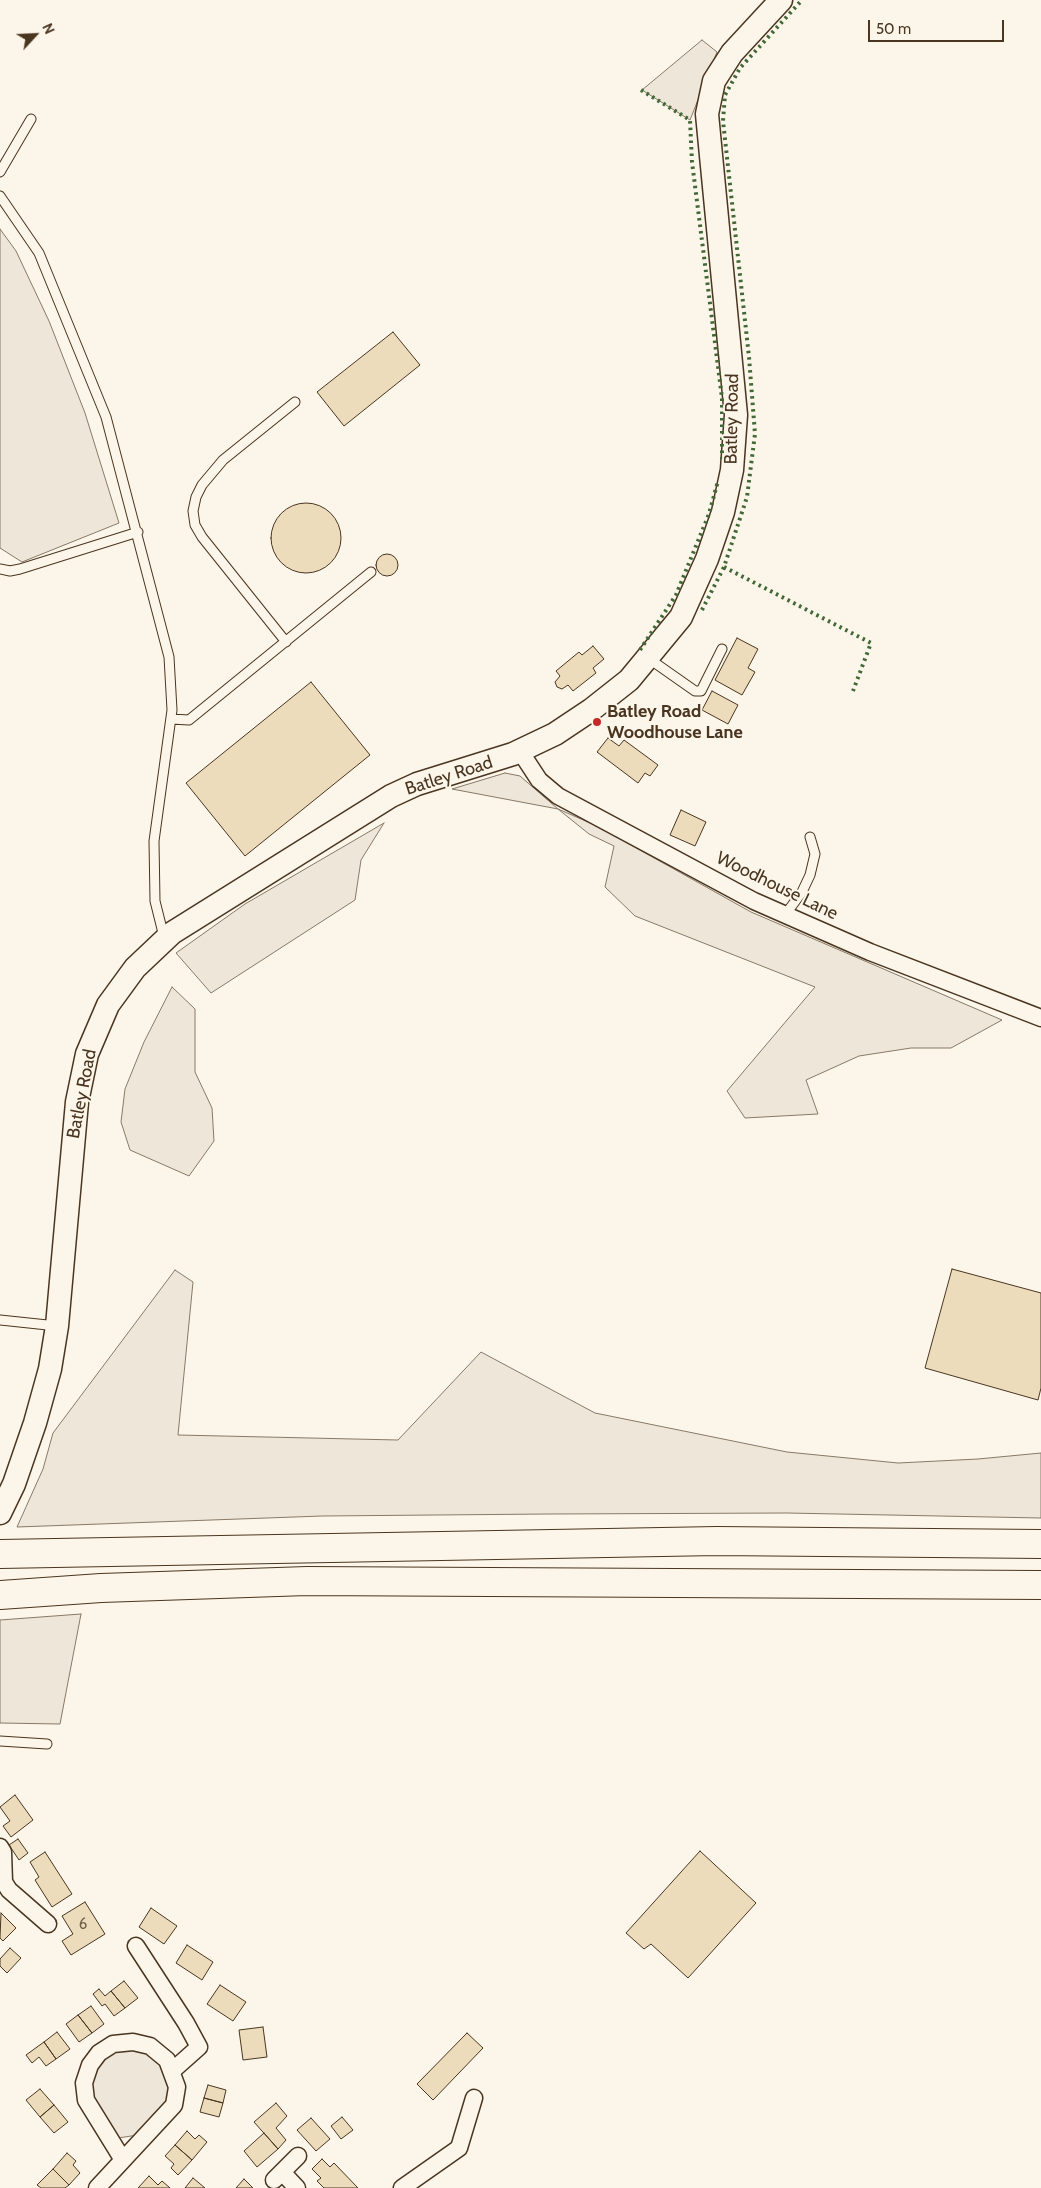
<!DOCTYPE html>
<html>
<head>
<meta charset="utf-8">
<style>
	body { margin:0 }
	#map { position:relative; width:1041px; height:2188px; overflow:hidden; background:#fbf6e9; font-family:Cabin,sans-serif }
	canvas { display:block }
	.north { position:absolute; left:10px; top:10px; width:50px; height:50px; -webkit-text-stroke:4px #fbf6e9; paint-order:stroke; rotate:65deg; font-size:14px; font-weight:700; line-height:20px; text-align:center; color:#4a3520 }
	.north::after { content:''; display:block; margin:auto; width:18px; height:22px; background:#4a3520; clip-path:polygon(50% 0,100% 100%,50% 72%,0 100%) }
	.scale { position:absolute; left:868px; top:20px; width:136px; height:22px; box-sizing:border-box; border:2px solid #4a3520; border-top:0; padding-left:6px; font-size:15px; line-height:18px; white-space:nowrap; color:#4a3520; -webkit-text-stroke:4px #fbf6e9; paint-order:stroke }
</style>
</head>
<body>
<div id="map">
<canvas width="1041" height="2188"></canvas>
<div class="north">N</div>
<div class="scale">50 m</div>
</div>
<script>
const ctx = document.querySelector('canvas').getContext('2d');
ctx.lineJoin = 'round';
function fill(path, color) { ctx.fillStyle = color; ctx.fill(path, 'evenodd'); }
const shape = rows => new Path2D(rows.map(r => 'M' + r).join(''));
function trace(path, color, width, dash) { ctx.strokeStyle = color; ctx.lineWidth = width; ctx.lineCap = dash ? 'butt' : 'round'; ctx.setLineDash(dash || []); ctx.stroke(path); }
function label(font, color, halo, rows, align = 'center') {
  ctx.font = font + ' Cabin,sans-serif'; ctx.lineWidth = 4; ctx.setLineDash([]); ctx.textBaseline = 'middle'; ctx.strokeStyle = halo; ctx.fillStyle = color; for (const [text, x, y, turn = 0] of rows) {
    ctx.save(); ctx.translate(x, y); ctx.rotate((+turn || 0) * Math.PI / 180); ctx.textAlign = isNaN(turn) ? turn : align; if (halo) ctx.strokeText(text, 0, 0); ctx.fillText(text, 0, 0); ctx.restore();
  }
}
const green = shape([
	[702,40,717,52,690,120,642,90,702,40],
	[0,229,16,251,49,321,85,413,119,523,22,562,0,548,0,229],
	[505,773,520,776,558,809,595,825,751,912,1002,1020,951,1048,911,1048,859,1056,806,1080,818,1114,745,1118,727,1091,815,987,635,916,605,887,614,846,589,834,558,809,452,789,505,773],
	[384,823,361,860,355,900,211,993,176,953,245,904,384,823],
	[172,987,195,1009,195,1072,212,1108,214,1141,189,1176,130,1150,121,1122,125,1089,144,1042,172,987],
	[175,1270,193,1282,178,1435,398,1440,481,1352,595,1413,787,1452,898,1463,978,1459,1041,1453,1041,1518,787,1513,548,1514,322,1516,17,1527,43,1469,53,1433,175,1270],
	[81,1614,60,1724,0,1723,0,1620,81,1614],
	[117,2049,141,2049,164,2068,170,2083,169,2098,138,2135,118,2138,94,2101,90,2090,97,2066,107,2054,117,2049]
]);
const building = shape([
	[393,332,420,365,344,426,317,392,393,332],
	'271 538a35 35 0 1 1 70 0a35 35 0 1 1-70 0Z',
	'376 565a11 11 0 1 1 22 0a11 11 0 1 1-22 0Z',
	[737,638,758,649,748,668,755,672,742,695,715,680,737,638],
	[593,646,604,659,593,668,596,673,573,691,568,685,562,689,557,687,555,682,560,676,556,671,579,652,582,655,593,646],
	[311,682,370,755,245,856,186,783,311,682],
	[712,691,738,705,728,724,702,710,712,691],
	[608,738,619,746,624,740,658,765,650,776,645,773,638,783,597,752,608,738],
	[681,810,706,822,695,846,670,835,681,810],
	[952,1269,1041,1293,1041,1388,1038,1400,925,1368,952,1269],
	[15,1795,33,1820,11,1837,3,1826,10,1821,0,1807,15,1795],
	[18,1839,28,1853,19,1860,9,1845,18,1839],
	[700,1851,756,1903,688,1978,651,1944,644,1949,626,1933,700,1851],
	[45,1852,72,1894,52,1907,35,1880,39,1877,30,1862,45,1852],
	[85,1902,105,1934,71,1955,62,1941,73,1934,62,1916,85,1902],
	[151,1908,177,1926,164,1944,139,1927,151,1908],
	[1,1913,16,1928,3,1941,0,1938,1,1913],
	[187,1945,213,1962,202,1980,176,1963,187,1945],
	[10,1948,21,1958,7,1973,0,1966,0,1959,10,1948],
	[124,1981,138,1998,125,2008,111,1991,124,1981],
	[220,1985,246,2002,233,2021,207,2004,220,1985],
	[99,1989,105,1996,111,1991,125,2008,114,2016,105,2004,102,2006,93,1994,99,1989],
	[91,2006,104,2024,92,2033,78,2015,91,2006],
	[78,2015,92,2033,79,2042,66,2024,78,2015],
	[263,2027,267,2057,243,2060,239,2030,263,2027],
	[57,2032,70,2049,56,2059,44,2042,57,2032],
	[467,2033,483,2048,433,2100,417,2084,467,2033],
	[44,2042,56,2059,46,2066,39,2057,32,2063,26,2055,44,2042],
	[208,2085,226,2090,223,2103,204,2098,208,2085],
	[40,2089,54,2105,40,2117,26,2100,40,2089],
	[204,2098,223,2103,219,2117,200,2112,204,2098],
	[276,2103,287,2116,276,2128,286,2140,278,2149,254,2122,276,2103],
	[54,2105,68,2122,54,2133,40,2117,54,2105],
	[342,2117,353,2130,341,2139,331,2126,342,2117],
	[311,2118,330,2139,316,2151,297,2130,311,2118],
	[187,2131,195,2139,199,2135,207,2142,192,2160,175,2145,187,2131],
	[264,2133,278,2149,257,2167,244,2151,264,2133],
	[175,2145,192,2160,178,2175,171,2168,174,2164,165,2156,175,2145],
	[67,2153,76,2161,73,2165,80,2173,69,2185,53,2169,67,2153],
	[322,2159,330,2167,334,2163,358,2188,324,2188,317,2181,321,2178,312,2169,322,2159],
	[53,2169,69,2185,65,2188,41,2188,37,2185,53,2169],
	[149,2176,158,2185,162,2181,170,2188,138,2188,149,2176],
	[193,2178,205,2188,185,2188,193,2178],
	[244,2179,253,2188,236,2188,244,2179]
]);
const lane = shape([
	[0,172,31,119],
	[0,196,39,253,106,417,169,657,172,710,154,841,155,901,164,937],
	[0,569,10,571,20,569,138,532],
	[286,642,202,537,195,525,193,511,196,497,202,485,223,460,295,402],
	[648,658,695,691,701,691,722,649],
	[171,719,189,720,371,572],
	[785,915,802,892,810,875,815,854,810,837],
	[0,1320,57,1326],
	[0,1741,47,1744]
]);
const street = shape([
	[520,751,539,780,558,796,754,901,870,952,1041,1018],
	[0,1847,3,1852,4,1882,9,1890,48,1924],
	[136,1946,186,2023,199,2047,172,2071],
	[282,2172,297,2188],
	[274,2180,298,2156],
	[97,2188,123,2160,174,2105,177,2087,167,2060,150,2046,133,2042,113,2044,99,2053,90,2065,84,2083,86,2100,123,2160],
	[402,2188,459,2148,474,2098]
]);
const secondary = shape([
	[0,1513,14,1484,35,1423,50,1369,57,1326,77,1102,87,1054,108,1005,135,968,172,933,391,796,417,784,513,754,555,734,591,710,629,680,681,617,707,559,723,512,732,470,736,415,707,114,714,81,732,53,781,0]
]);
const highway = shape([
	[0,1554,717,1541,1041,1544],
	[0,1595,101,1588,307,1581,1041,1585]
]);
const hedge = shape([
	[641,90,690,120,692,162,722,398,722,462],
	[724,567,871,643,853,691],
	[702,610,724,567,747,497,755,434,749,357,723,121,725,95,740,68,802,0],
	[640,650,676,595,709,514,718,481]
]);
const markers = [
	[597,722,5,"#c62828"]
];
const numberNames = [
	["6",83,1925]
];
const streetNames = [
	["Batley Road",732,419,-89],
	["Batley Road",449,776,-18],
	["Woodhouse Lane",777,886,26],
	["Batley Road",82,1094,-79]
];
const poiNames = [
	["Batley Road",607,712],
	["Woodhouse Lane",607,733]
];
fill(green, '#ede6d9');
trace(green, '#887966', 1);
fill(building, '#ecdcbc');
trace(building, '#4a3520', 1);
trace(lane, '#4a3520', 11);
trace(street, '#4a3520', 19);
trace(secondary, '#4a3520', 25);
trace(highway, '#4a3520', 30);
trace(lane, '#fbf6e9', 9);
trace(street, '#fbf6e9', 16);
trace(secondary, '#fbf6e9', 22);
trace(highway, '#fbf6e9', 28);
trace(hedge, '#436837', 4, [2.5, 4]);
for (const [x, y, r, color] of markers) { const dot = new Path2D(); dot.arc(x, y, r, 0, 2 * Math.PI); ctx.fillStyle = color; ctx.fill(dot); trace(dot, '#fbf6e9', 2); }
label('15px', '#725f47', null, numberNames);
label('18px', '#4a3520', '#fbf6e9', streetNames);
label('bold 18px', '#4a3520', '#fbf6e9', poiNames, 'left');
</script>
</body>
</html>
